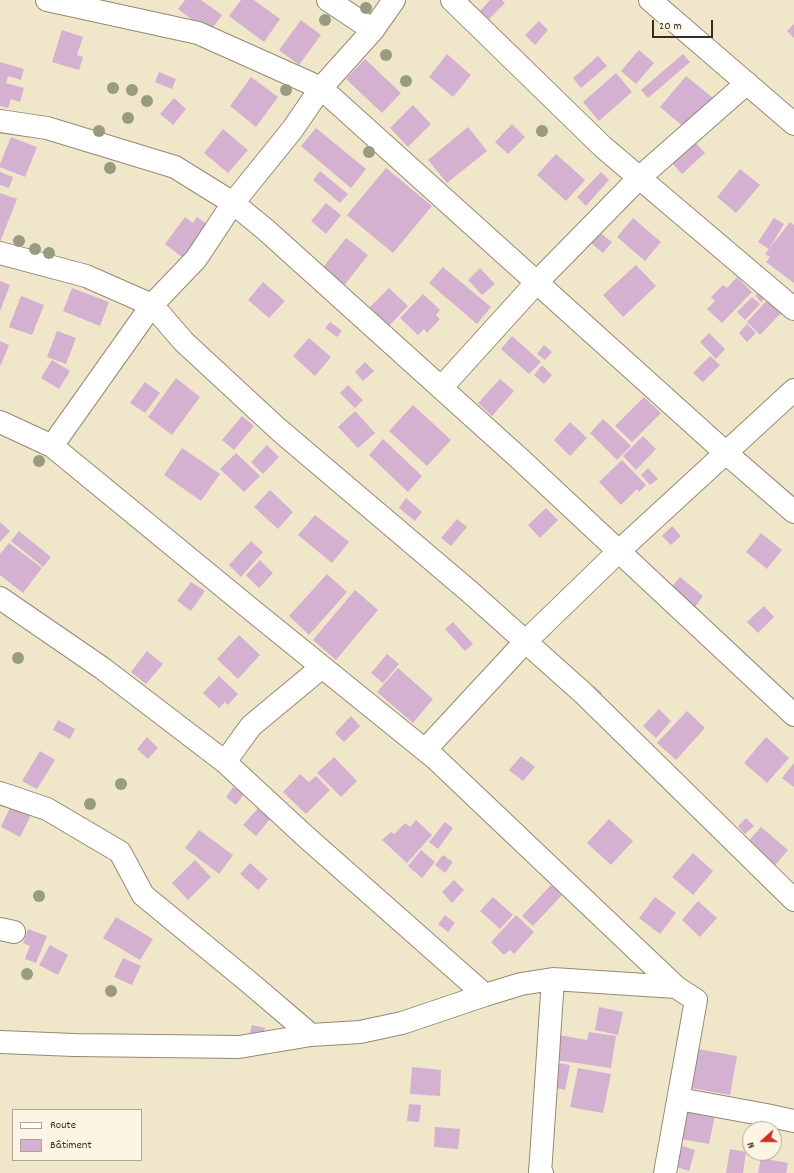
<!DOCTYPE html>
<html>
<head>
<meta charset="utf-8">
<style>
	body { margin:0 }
	#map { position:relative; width:794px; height:1173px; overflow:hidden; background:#f0e7cb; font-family:Dekko,sans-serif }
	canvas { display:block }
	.legend { position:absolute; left:12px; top:1109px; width:130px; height:52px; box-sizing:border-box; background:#fcf5e5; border:1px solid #afa495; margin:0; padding:5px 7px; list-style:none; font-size:12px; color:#3b2a1e }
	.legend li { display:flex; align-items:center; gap:8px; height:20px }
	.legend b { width:20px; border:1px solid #afa495 }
	.north { position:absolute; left:742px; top:1121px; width:40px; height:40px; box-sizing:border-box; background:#fcf5e5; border:1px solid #afa495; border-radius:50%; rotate:249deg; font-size:11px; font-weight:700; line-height:16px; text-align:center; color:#3b2a1e }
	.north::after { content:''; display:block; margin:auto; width:14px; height:18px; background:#c8321e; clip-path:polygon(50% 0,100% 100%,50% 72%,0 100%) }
	.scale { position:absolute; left:652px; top:20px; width:61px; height:18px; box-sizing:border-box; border:2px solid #3b2a1e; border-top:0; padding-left:5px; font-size:12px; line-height:14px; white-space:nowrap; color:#3b2a1e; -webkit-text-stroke:3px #fcf5e5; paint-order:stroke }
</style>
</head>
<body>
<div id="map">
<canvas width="794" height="1173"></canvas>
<ul class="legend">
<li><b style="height:5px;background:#fff"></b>Route</li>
<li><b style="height:11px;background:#d4b0d1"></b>Bâtiment</li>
</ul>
<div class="north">N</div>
<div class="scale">20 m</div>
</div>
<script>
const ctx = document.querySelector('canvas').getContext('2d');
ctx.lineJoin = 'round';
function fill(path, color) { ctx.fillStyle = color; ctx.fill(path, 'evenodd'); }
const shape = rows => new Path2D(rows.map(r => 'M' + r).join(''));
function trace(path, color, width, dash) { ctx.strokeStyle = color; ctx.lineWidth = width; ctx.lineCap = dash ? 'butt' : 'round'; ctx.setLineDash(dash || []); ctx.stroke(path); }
const building = shape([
	[185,0,201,0,222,15,209,33,178,9],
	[241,0,254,0,280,19,264,42,229,16],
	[490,0,502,0,505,3,489,19,480,11],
	[301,20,321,35,299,65,279,50],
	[539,21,548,30,535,45,525,35],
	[794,24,794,38,787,31],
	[62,30,83,37,77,55,83,57,79,70,52,62],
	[639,50,654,63,636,84,621,71],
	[447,54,471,75,453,97,429,77],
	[683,54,690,62,648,98,641,90],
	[598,56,607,66,581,88,573,78],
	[365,59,401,93,382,113,346,79],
	[0,62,24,69,21,80,8,76,6,83,24,88,20,102,11,99,8,108,0,106],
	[159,72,176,79,172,89,155,82],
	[616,73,632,92,599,121,583,102],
	[686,76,713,98,686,129,660,107],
	[251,77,278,97,256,127,230,106],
	[174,98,186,109,173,125,160,114],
	[413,105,431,124,408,147,390,128],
	[512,124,525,137,508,154,495,142],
	[468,127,487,151,447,183,428,160],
	[316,128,366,169,351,188,301,146],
	[223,129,248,150,228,173,204,153],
	[11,137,37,147,25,177,0,167,0,164],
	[693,140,705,153,682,174,670,161],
	[556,154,585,180,566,201,537,175],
	[386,168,432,206,393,253,347,215],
	[740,169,760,185,736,213,717,197],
	[320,171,348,194,340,203,313,180],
	[0,172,13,177,9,188,0,185],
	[601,172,609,180,586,206,577,197],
	[0,193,17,199,0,242],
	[326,203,341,215,326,234,311,221],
	[185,217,193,223,197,217,211,227,187,261,165,244],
	[633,218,661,242,645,261,617,237],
	[774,218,784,224,769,249,758,242],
	[790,222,794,225,794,283,766,262,770,257,765,254],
	[594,228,612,242,603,253,586,239],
	[346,238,368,255,343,287,321,270],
	[636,265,656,286,623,317,603,295],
	[443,267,491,307,477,324,429,283],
	[480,268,495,284,482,295,468,280],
	[737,277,752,292,722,323,707,309,715,301,711,297,723,285,727,288],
	[0,281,10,285,0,311],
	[263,282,285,301,269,318,248,300],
	[72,288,109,302,100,326,63,311],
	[389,288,408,306,386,329,367,310],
	[761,290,767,296,761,302,755,296],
	[423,294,440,310,436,315,440,319,427,333,424,329,418,335,400,318],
	[21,296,44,305,32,335,9,327],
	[752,297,760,304,745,320,737,312],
	[770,297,784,310,760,335,747,322],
	[330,322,342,331,337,337,325,328],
	[747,324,756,333,747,342,739,333],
	[57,331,76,338,66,364,47,357],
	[709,333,725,349,716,359,700,342],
	[512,336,541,362,529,374,501,349],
	[309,338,331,357,315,376,293,356],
	[0,341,9,345,1,365,0,364],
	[544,345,552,352,545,360,537,354],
	[710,356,720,365,703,382,693,373],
	[52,360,70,371,59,389,41,378],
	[365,362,374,371,363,381,355,372],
	[542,365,552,375,544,384,534,375],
	[176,378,200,397,172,435,148,417],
	[500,379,514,391,492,416,478,403],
	[145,382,160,393,145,413,130,403],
	[348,385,363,400,355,408,340,393],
	[644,397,661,413,632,442,615,426],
	[413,405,451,440,427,466,389,431],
	[355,411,375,433,358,448,338,427],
	[242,416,254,426,234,450,222,440],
	[603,419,631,446,617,460,590,433],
	[570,422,587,438,570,456,554,440],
	[643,436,656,449,636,470,623,456],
	[383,439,422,476,408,492,369,455],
	[267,445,279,457,263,474,251,462],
	[182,448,220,474,201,501,164,475],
	[236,453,260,476,244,492,220,469],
	[622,460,646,485,639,492,637,489,621,505,599,482],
	[648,468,658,479,650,485,641,475],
	[270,490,293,512,278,529,254,507],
	[406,498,422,512,415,521,399,508],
	[546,508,558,520,540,538,528,525],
	[315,515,349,542,332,563,298,535],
	[457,519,467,527,451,546,441,538],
	[0,522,10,531,0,542],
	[672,526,681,536,671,545,662,536],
	[19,531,51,557,43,567,11,541],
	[761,533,782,550,767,569,746,552],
	[251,541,263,552,241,577,229,565],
	[9,543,42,568,23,593,0,575,0,554],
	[260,560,273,573,259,588,246,575],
	[327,574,347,592,309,635,289,616],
	[680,577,703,596,693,610,669,590],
	[191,582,205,591,191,611,177,601],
	[355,590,378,610,336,660,313,640],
	[764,606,774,617,758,633,747,622],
	[453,622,473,644,465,651,445,629],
	[239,635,260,655,238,679,217,659],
	[147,651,163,664,146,684,131,672],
	[387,654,399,664,383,683,371,673],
	[398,668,433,699,413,723,377,692],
	[219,676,238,694,228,705,225,702,219,708,203,693],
	[594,686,602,693,595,701,587,694],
	[659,709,671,721,656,738,643,726],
	[687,711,705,728,676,760,657,743],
	[351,716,360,726,344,742,335,733],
	[58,720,75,729,70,739,53,730],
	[147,737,158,748,148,759,137,749],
	[766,737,789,758,767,783,744,763],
	[40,751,55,760,37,789,22,781],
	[521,756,535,767,523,781,509,770],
	[334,757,357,781,341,797,317,773],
	[794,763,794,787,782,778],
	[300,774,309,782,316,776,330,790,306,814,283,792],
	[233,787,244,794,236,805,226,797],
	[13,801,33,811,20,837,1,827],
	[259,807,271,818,256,836,243,825],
	[746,818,754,826,745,834,738,826],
	[609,819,633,841,611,865,587,843],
	[416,820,432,835,407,863,382,840,391,832,394,834,405,823,410,827],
	[445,822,453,828,438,849,429,842],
	[761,827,788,850,771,870,744,846],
	[199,830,233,855,219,874,185,848],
	[421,850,435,862,422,878,408,866],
	[693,853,713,871,693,895,672,877],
	[443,855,453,862,445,873,435,865],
	[195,860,211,877,188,900,172,883],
	[250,863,268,879,258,890,240,874],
	[454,880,464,890,452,903,442,892],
	[551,885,562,895,533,926,522,916],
	[493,897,513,915,500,929,480,911],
	[655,897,676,913,660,934,639,918],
	[698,901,717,918,700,937,682,920],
	[445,915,455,923,448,932,438,924],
	[516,915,534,932,514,954,510,950,504,955,491,942],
	[116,917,153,939,140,960,103,938],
	[28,929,47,936,36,963,25,959,30,946,23,943],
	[50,945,68,955,58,975,39,965],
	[123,958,141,966,132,985,114,977],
	[599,1007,623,1012,618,1035,595,1030],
	[252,1025,265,1028,261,1042,248,1038],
	[589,1032,616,1036,611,1068,549,1059,553,1034,587,1040],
	[698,1049,737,1056,730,1095,691,1088],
	[553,1062,570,1065,565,1090,548,1086],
	[412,1067,441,1070,440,1096,410,1094],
	[578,1068,611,1074,603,1113,570,1107],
	[409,1104,421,1105,419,1122,407,1121],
	[687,1104,716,1110,709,1144,681,1139],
	[435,1127,460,1129,458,1149,434,1147],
	[680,1145,695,1150,689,1171,674,1166],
	[730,1149,746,1152,743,1173,726,1173],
	[761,1158,788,1163,786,1173,758,1173]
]);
const street = shape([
	[47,0,198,33,321,88,726,453,794,512],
	[328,0,373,30],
	[452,0,603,147,794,309],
	[650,0,794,124],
	[0,121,47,128,175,167,233,203,266,230,520,459,794,715],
	[0,253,86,276,152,305,184,342,278,429,470,592,583,693,794,900],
	[441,388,537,282,639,178,747,83],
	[0,422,52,446,253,611,436,759,676,987],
	[52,446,152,305,196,259,233,203,292,130,321,88,373,30,394,0],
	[0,598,102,668,225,762,305,836,485,995],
	[425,750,525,642,619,551,794,390],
	[225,762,251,726,322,667],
	[0,793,47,809,120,852,143,895,250,983,311,1035],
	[0,929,14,932],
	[0,1042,74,1045,239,1047,311,1035,360,1032,402,1023,485,995,521,984,553,979,676,987,696,1000,665,1173],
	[679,1099,766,1115,794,1121],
	[542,1173,540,1171,541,1159,553,979]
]);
const trees = [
	[366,8],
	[325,20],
	[386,55],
	[406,81],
	[113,88],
	[132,90],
	[286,90],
	[147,101],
	[128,118],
	[99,131],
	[542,131],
	[369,152],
	[110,168],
	[19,241],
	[35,249],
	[49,253],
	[39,461],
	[18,658],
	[121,784],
	[90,804],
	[39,896],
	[27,974],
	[111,991]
];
fill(building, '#d4b0d1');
trace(street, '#968874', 24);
trace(street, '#fff', 22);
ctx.fillStyle = '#979b7f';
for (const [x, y] of trees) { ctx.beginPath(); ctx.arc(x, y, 6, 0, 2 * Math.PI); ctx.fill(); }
</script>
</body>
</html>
